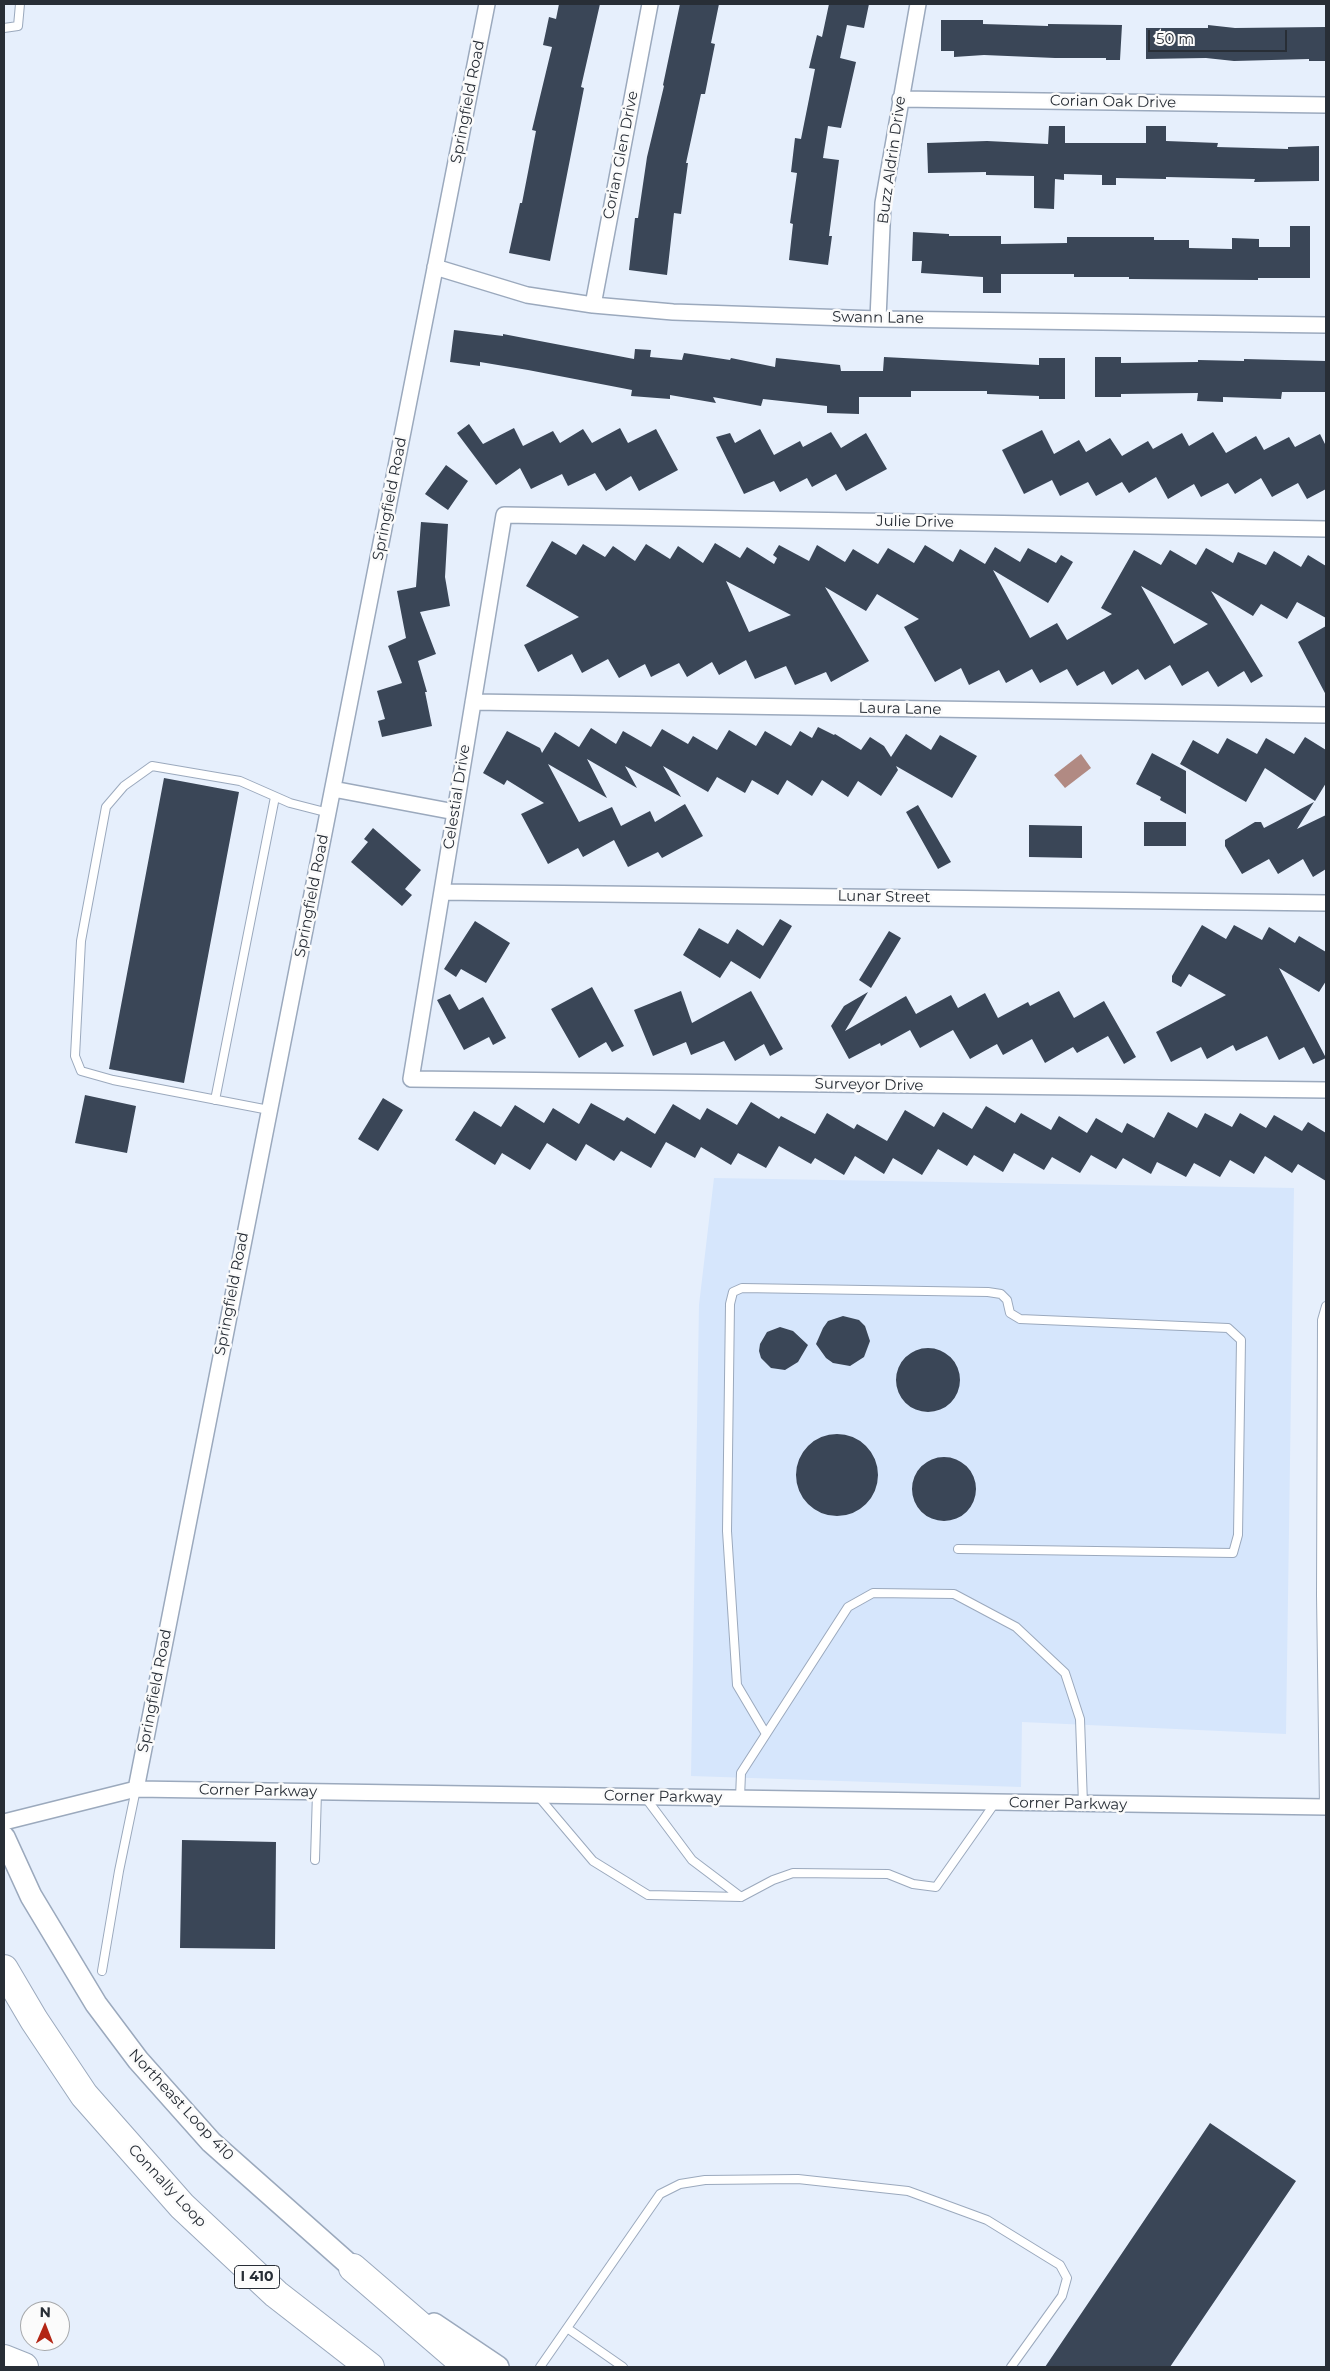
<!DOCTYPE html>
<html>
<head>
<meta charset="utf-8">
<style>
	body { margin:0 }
	#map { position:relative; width:1330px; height:2371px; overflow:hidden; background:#e6effc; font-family:Montserrat,sans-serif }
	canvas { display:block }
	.frame { position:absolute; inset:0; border:5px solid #282e36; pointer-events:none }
	.north { position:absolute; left:20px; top:2301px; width:50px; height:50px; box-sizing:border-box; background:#fbfbfb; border:1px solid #a7a9ac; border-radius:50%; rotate:1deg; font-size:14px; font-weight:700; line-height:20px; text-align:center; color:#282e36 }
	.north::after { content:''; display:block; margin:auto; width:18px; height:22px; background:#b32615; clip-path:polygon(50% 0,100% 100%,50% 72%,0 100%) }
	.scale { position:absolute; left:1148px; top:30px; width:139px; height:22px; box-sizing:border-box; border:2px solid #282e36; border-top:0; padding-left:6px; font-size:15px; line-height:18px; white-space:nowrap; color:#282e36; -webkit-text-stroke:4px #fbfbfb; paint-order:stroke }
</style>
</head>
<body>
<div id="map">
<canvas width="1330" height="2371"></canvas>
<div class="frame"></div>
<div class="north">N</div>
<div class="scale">50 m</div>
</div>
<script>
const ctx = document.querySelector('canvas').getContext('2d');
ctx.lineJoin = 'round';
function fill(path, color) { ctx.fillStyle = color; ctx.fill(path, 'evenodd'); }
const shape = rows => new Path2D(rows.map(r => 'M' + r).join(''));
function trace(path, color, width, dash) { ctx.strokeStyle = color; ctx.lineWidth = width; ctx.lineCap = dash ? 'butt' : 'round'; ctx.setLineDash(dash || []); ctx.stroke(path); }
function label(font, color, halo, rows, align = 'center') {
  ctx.font = font + ' Montserrat,sans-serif'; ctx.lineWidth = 5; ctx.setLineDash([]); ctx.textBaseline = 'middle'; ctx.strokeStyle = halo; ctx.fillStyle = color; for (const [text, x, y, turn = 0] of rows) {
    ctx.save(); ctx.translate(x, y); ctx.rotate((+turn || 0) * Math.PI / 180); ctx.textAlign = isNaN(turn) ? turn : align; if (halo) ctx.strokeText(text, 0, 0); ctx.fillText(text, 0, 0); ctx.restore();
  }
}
const built = shape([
	[714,1178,1294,1188,1286,1734,1022,1722,1021,1787,691,1776,699,1305]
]);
const water = shape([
	[1081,754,1091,768,1065,788,1054,775]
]);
const building = shape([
	[559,4,600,4,581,87,584,88,550,261,509,253,520,203,522,203,536,131,532,130,552,47,543,45,549,17,556,19],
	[680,4,719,4,711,43,715,44,705,94,701,94,686,163,688,163,681,214,674,213,667,275,629,270,635,218,638,218,647,157,664,86,663,85],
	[829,4,869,4,864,28,847,25,840,58,856,62,841,128,828,126,823,158,839,160,829,236,832,236,828,265,789,260,793,224,790,223,797,173,791,172,795,138,801,139,815,69,809,68,817,35,822,37],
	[941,20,983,20,983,24,1048,26,1048,24,1122,25,1120,60,1106,60,1106,58,1055,58,984,55,954,57,954,51,941,51],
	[1208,25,1235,28,1326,27,1326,61,1309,61,1309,59,1234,61,1206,58,1146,59,1146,28,1208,28],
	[1049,126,1065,126,1065,143,1146,143,1146,126,1166,126,1166,141,1218,143,1217,147,1288,149,1288,147,1319,146,1319,181,1254,182,1255,179,1166,177,1166,179,1116,178,1116,185,1102,185,1102,175,1064,174,1064,180,1055,179,1054,209,1034,208,1034,176,986,175,986,172,928,173,927,143,987,141,1048,144],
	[1290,226,1310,226,1310,278,1258,278,1258,280,1129,279,1129,277,1074,277,1074,274,1001,274,1001,293,983,293,983,277,921,273,922,261,912,261,913,232,949,234,949,236,1001,236,1001,244,1067,243,1067,237,1154,237,1154,240,1189,240,1189,248,1232,249,1232,238,1259,239,1259,247,1290,247],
	[454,330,503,336,503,334,634,359,635,349,651,350,650,357,682,360,684,353,730,360,731,358,775,367,776,358,840,365,841,371,883,371,884,357,1039,365,1039,358,1065,358,1065,399,1039,399,1039,396,987,394,987,391,911,391,911,397,859,397,859,414,827,413,827,406,763,399,761,406,713,397,716,403,670,395,670,399,631,396,632,390,528,370,480,362,480,366,450,362],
	[1095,357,1121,357,1121,363,1198,362,1198,360,1244,361,1244,359,1326,361,1326,392,1282,392,1281,399,1223,397,1223,402,1197,401,1198,393,1121,394,1121,397,1095,397],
	[469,424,483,444,514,428,523,446,553,431,560,443,583,429,592,443,620,428,628,443,656,429,678,470,639,491,631,476,606,491,595,473,568,486,562,474,531,489,520,468,496,485,457,433],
	[760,429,774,455,800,441,803,447,831,432,841,448,866,433,887,469,846,491,836,474,812,487,807,478,780,492,774,481,744,494,716,437,730,433,735,443],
	[1042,430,1054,454,1079,440,1086,452,1110,438,1122,456,1148,441,1153,449,1182,433,1189,446,1213,432,1226,453,1256,436,1264,450,1289,437,1295,447,1320,434,1326,446,1326,489,1307,499,1298,483,1272,497,1261,478,1235,494,1228,483,1201,497,1194,484,1168,499,1156,477,1129,493,1122,482,1096,496,1088,482,1060,496,1052,480,1024,494,1002,450],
	[446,465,468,481,448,510,425,494],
	[421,522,448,524,445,577,450,606,420,612,436,654,418,661,427,692,425,692,432,726,382,737,378,721,385,719,377,691,402,683,388,646,406,638,397,591,416,587],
	[552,541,576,555,583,544,605,557,613,546,635,561,646,544,670,559,678,546,703,563,715,543,740,558,747,547,774,564,777,558,773,555,779,545,809,561,817,545,845,562,853,549,878,564,888,548,914,563,925,545,953,562,960,549,985,564,995,547,1020,562,1028,548,1056,563,1061,555,1073,562,1048,603,993,570,1030,638,1057,623,1067,640,1112,614,1101,608,1134,550,1161,565,1170,550,1196,565,1206,548,1233,563,1238,552,1266,565,1274,551,1301,567,1308,555,1326,566,1326,618,1297,602,1287,619,1261,604,1253,616,1211,591,1263,676,1251,683,1244,671,1218,687,1208,671,1182,686,1170,665,1145,680,1138,669,1112,685,1104,671,1077,686,1067,669,1040,683,1032,669,1006,683,999,670,969,685,961,668,935,682,904,627,919,619,877,594,866,611,825,587,869,661,831,682,826,672,795,685,786,666,755,679,746,660,719,675,712,662,687,677,679,663,651,677,645,664,619,678,608,659,582,673,572,654,538,672,524,645,579,617,526,586],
	[726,581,791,615,749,632],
	[1141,586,1208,624,1174,644],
	[1326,626,1326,695,1298,642],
	[818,727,834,735,835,734,861,750,870,737,884,746,891,757,906,734,931,750,940,735,977,756,952,798,896,766,898,770,881,796,858,781,848,797,822,780,812,796,787,780,778,795,752,780,745,793,717,777,708,792,663,766,681,797,625,766,637,788,587,759,607,798,548,764,579,822,612,807,621,826,650,811,655,822,685,804,703,836,662,858,658,852,628,867,614,840,583,857,578,848,548,864,521,814,544,803,507,780,504,785,483,773,507,731,540,748,542,753,555,732,579,747,591,728,616,744,623,731,651,747,662,729,688,744,693,736,717,750,729,730,756,746,765,731,791,746,800,731,812,738],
	[1305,737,1326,750,1326,783,1315,801,1265,768,1246,802,1180,764,1193,740,1218,754,1227,738,1257,754,1266,738,1294,754],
	[1152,753,1186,771,1186,814,1160,800,1161,797,1136,784],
	[164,778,239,792,184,1083,109,1069],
	[1314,802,1297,829,1326,815,1326,869,1313,877,1303,859,1278,874,1269,859,1242,874,1225,846,1225,840,1255,822,1261,822,1264,828],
	[918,805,951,862,938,869,906,812],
	[1144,822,1186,822,1186,846,1144,846],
	[1029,825,1082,826,1082,858,1029,857],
	[373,828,421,870,405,889,412,895,402,906,351,862,368,842,364,839],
	[780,919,792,926,760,979,731,961,720,978,683,955,699,928,728,944,737,929,763,946],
	[475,921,510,943,486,983,461,969,456,977,444,969],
	[1202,925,1226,939,1234,925,1262,940,1269,927,1295,943,1299,936,1326,952,1326,981,1319,992,1279,968,1326,1058,1313,1064,1304,1047,1279,1060,1267,1036,1236,1051,1233,1045,1207,1059,1201,1047,1171,1062,1156,1032,1226,995,1189,974,1181,987,1172,982,1172,976],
	[889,931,901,938,871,988,859,980],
	[592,987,624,1046,612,1052,606,1042,579,1058,551,1009],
	[681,991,692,1023,751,991,783,1049,770,1056,764,1044,735,1061,724,1041,691,1055,686,1042,653,1056,634,1010],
	[1059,991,1074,1018,1104,1001,1136,1057,1124,1064,1108,1036,1077,1053,1073,1047,1045,1063,1032,1039,1003,1055,997,1044,970,1059,953,1030,920,1048,910,1030,881,1046,880,1043,849,1059,831,1026,844,1006,868,992,845,1031,906,996,916,1014,951,995,958,1008,985,993,998,1018,1028,1002,1030,1006],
	[450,994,459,1010,483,997,506,1038,493,1045,489,1037,464,1050,437,1000],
	[85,1095,136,1106,127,1153,75,1143],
	[383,1098,403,1110,378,1151,358,1139],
	[751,1102,779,1119,781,1116,815,1134,827,1113,854,1129,857,1124,887,1141,905,1110,934,1127,943,1112,972,1129,986,1106,1015,1123,1021,1113,1051,1130,1059,1116,1087,1133,1096,1118,1122,1133,1127,1123,1154,1138,1168,1112,1197,1128,1205,1113,1232,1127,1240,1113,1266,1128,1274,1115,1302,1131,1308,1122,1326,1133,1326,1181,1298,1164,1292,1173,1265,1156,1254,1174,1230,1160,1220,1177,1194,1163,1186,1177,1157,1162,1151,1174,1123,1158,1116,1169,1091,1155,1080,1173,1052,1157,1044,1170,1014,1153,1003,1172,974,1155,967,1166,938,1149,922,1175,893,1158,884,1174,855,1156,844,1175,815,1158,811,1164,779,1146,766,1168,738,1153,731,1165,701,1147,695,1158,666,1142,651,1168,621,1151,614,1161,586,1144,576,1161,547,1143,530,1170,502,1153,495,1165,455,1140,474,1111,501,1127,515,1105,544,1123,553,1108,579,1124,591,1103,624,1121,627,1117,655,1134,673,1104,700,1120,707,1108,737,1125],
	[843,1316,859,1320,865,1326,870,1341,864,1357,850,1366,833,1363,826,1358,816,1344,823,1328,828,1321],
	[780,1327,793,1331,808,1345,798,1362,785,1370,771,1368,761,1358,759,1351,760,1344,767,1332],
	'896 1380a32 32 0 1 1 64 0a32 32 0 1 1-64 0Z',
	'796 1475a41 41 0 1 1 82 0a41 41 0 1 1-82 0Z',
	'912 1489a32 32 0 1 1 64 0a32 32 0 1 1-64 0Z',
	[182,1840,276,1842,275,1949,180,1948],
	[1210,2123,1296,2181,1170,2367,1045,2367]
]);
const lane = shape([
	[4,28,18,26,20,4],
	[215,1100,275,797],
	[269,1110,113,1080,81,1071,75,1056,81,941,106,807,124,786,152,766,240,781,290,803,329,813],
	[766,1734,737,1685,727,1531,730,1304,733,1292,742,1288,988,1292,1001,1294,1007,1300,1010,1313,1020,1319,1228,1328,1241,1340,1238,1535,1233,1553,958,1549],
	[538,1796,593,1861,648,1895,741,1897,773,1880,793,1873,888,1874,913,1884,936,1887,995,1803],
	[645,1797,692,1860,741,1897],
	[740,1798,741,1773,848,1607,873,1593,954,1594,1016,1627,1065,1673,1080,1719,1083,1804],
	[1324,1807,1321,1595,1322,1320,1326,1306],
	[315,1860,317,1792],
	[102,1971,119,1871,136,1789],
	[567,2328,623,2367],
	[540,2367,660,2194,680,2184,705,2180,798,2179,908,2191,987,2220,1060,2265,1067,2278,1062,2296,1011,2367]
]);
const street = shape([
	[900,99,1326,105],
	[435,267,527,295,593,305,673,312,878,319,1326,325],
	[593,305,650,4],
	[878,319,883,203,918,4],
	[1326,529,504,515,411,1079,1326,1090],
	[473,702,1326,715],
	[333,789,455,812],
	[442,892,1326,903],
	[136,1789,487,4],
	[4,1822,136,1789,1326,1807]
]);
const secondary = shape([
	[4,1837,31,1896,96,2004,138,2060,211,2142,353,2268,366,2277],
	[434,2324,498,2367]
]);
const highway = shape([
	[4,1969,34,2020,84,2095,182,2206,276,2294,370,2367],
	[353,2268,468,2367],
	[4,2359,24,2367]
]);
const shields = [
	[257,2277,45]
];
const shieldNames = [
	["I 410",257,2277]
];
const streetNames = [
	["Springfield Road",468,102,-79],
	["Corian Oak Drive",1113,102,1],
	["Corian Glen Drive",621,155,-79],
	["Buzz Aldrin Drive",892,160,-82],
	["Swann Lane",878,318,1],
	["Springfield Road",390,499,-79],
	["Julie Drive",915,522,1],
	["Laura Lane",900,709,1],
	["Celestial Drive",457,797,-81],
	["Springfield Road",312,896,-79],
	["Lunar Street",884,897,1],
	["Surveyor Drive",869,1085,1],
	["Springfield Road",232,1294,-79],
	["Springfield Road",155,1691,-79],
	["Corner Parkway",258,1791,1],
	["Corner Parkway",663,1797,1],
	["Corner Parkway",1068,1804,1],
	["Northeast Loop 410",181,2105,47],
	["Connally Loop",167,2186,47]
];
fill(built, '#d6e6fc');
fill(water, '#b18a83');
fill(building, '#3a4657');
trace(lane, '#9ba9bd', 10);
trace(street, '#9ba9bd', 18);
trace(secondary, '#9ba9bd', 24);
trace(highway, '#9ba9bd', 30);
trace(lane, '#fff', 8);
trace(street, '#fff', 15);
trace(secondary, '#fff', 21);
trace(highway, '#fff', 28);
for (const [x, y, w] of shields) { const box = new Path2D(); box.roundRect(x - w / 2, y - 11.5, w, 23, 4); ctx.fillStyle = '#fbfbfb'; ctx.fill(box); trace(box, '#282e36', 1); }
label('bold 14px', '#282e36', null, shieldNames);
label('15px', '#282e36', '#fbfbfb', streetNames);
</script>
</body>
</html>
